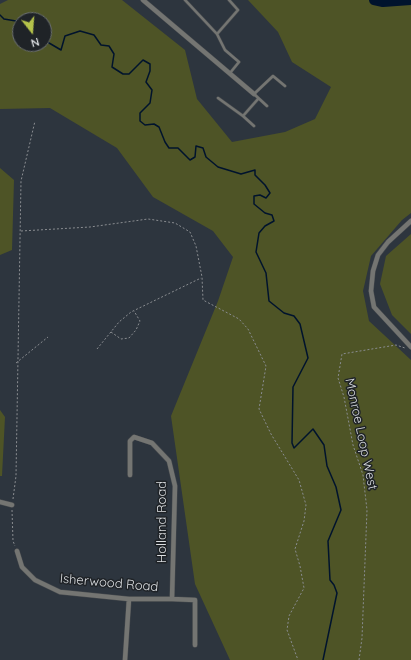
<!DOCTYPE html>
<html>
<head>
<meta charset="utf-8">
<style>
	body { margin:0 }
	#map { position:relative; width:411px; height:660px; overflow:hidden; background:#292d31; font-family:Quicksand,sans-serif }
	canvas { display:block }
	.north { position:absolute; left:12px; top:12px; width:40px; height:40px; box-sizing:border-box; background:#1f2327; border:1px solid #6a6e71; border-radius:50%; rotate:163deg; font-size:11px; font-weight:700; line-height:16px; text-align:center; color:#dbdee1 }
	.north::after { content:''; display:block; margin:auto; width:14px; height:18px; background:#b4c24a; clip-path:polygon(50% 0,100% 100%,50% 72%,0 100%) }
</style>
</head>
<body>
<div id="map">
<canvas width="411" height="660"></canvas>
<div class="north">N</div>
</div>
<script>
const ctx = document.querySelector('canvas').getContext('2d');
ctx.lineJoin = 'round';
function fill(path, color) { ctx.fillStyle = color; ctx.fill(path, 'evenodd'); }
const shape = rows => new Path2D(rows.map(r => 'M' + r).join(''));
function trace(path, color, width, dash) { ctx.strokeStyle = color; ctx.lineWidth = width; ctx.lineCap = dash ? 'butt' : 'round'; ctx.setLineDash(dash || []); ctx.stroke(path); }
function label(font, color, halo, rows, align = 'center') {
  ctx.font = font + ' Quicksand,sans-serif'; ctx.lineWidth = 3; ctx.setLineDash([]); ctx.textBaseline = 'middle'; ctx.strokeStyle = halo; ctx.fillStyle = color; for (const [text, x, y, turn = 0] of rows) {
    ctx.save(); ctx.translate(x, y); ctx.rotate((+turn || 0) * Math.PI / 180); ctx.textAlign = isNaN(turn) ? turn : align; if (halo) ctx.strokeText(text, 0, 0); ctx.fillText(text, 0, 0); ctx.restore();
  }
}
const built = shape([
	[0,0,411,0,411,660,0,660],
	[20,20,44,20,44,44,20,44]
]);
const green = shape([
	[8,0,122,0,185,50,197,99,232,142,285,132,315,119,331,87,292,62,278,32,248,0,411,0,411,213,402,220,371,256,363,291,369,321,411,360,411,660,230,660,195,584,171,416,218,301,233,257,213,231,153,197,117,148,50,108,0,109,0,4],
	[20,20,44,20,44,44,20,44],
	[0,168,14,180,12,250,0,255],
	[411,234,411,334,392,315,380,284,386,256],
	[0,410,5,417,2,476,0,476]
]);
const stream = shape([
	[0,15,4,19,16,21,26,15,30,20],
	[44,40,61,50,65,36,80,31,94,35,101,45,109,46,114,54,112,67,123,74,129,74,143,60,150,64,150,71,146,82,152,90,150,103,140,113,140,121,145,125,154,124,159,127,165,142,169,148,178,148,190,160,195,157,196,146,203,148,206,157,218,167,241,174,255,170,255,175,265,185,270,193,266,198,260,195,254,196,254,204,265,213,272,215,274,221,265,226,259,233,256,252,266,273,269,301,284,313,294,316,300,324,308,358,293,387,292,443,294,448,313,429,324,445,327,466,336,487,341,510,328,541,330,580,334,585,337,593,323,660]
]);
const river = shape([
	[374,0,383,2,411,0]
]);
const path = shape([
	[21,231,90,227,148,219,175,223,190,232,196,246,202,277,203,300,239,319,248,329,266,366,259,409,271,434,299,480,306,505,304,521,295,549,300,566,304,588,289,616,287,630,298,660],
	[111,332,121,339,129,338,136,330,140,321,134,311],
	[97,349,119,322,131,312,201,278],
	[16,363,48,337],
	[13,499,16,476,21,181,35,121],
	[12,510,13,541,15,546],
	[359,660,362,638,367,510,363,475,353,445,344,397,338,378,342,354,396,345,405,348]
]);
const service = shape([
	[185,0,217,34,225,50,239,62,230,73],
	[217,34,238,10,229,0],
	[218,98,243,116,254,126],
	[267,106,254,94,273,76,285,86],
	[243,116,258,99]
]);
const minor = shape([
	[143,0,254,94],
	[411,221,388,242,378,255,373,271,371,291,374,307,411,347],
	[130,475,130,441,134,437,152,443,169,461,175,486,172,599,195,600,195,645],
	[0,502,12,505],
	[17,551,22,567,35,580,60,592,129,599,172,599],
	[125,660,129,599]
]);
const streetNames = [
	["Monroe Loop West",361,434,78],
	["Holland Road",162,522,-90],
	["Isherwood Road",109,583,5]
];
fill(built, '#2d353e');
fill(green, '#4e5426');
trace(stream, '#00132d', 1.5);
trace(river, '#00132d', 10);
trace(service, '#45494d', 3.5);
trace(minor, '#45494d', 5.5);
trace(path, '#8a8d91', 1, [2, 2]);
trace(service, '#747572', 2.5);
trace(minor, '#747572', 4.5);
label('13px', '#dbdee1', '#1f2327', streetNames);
</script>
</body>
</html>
